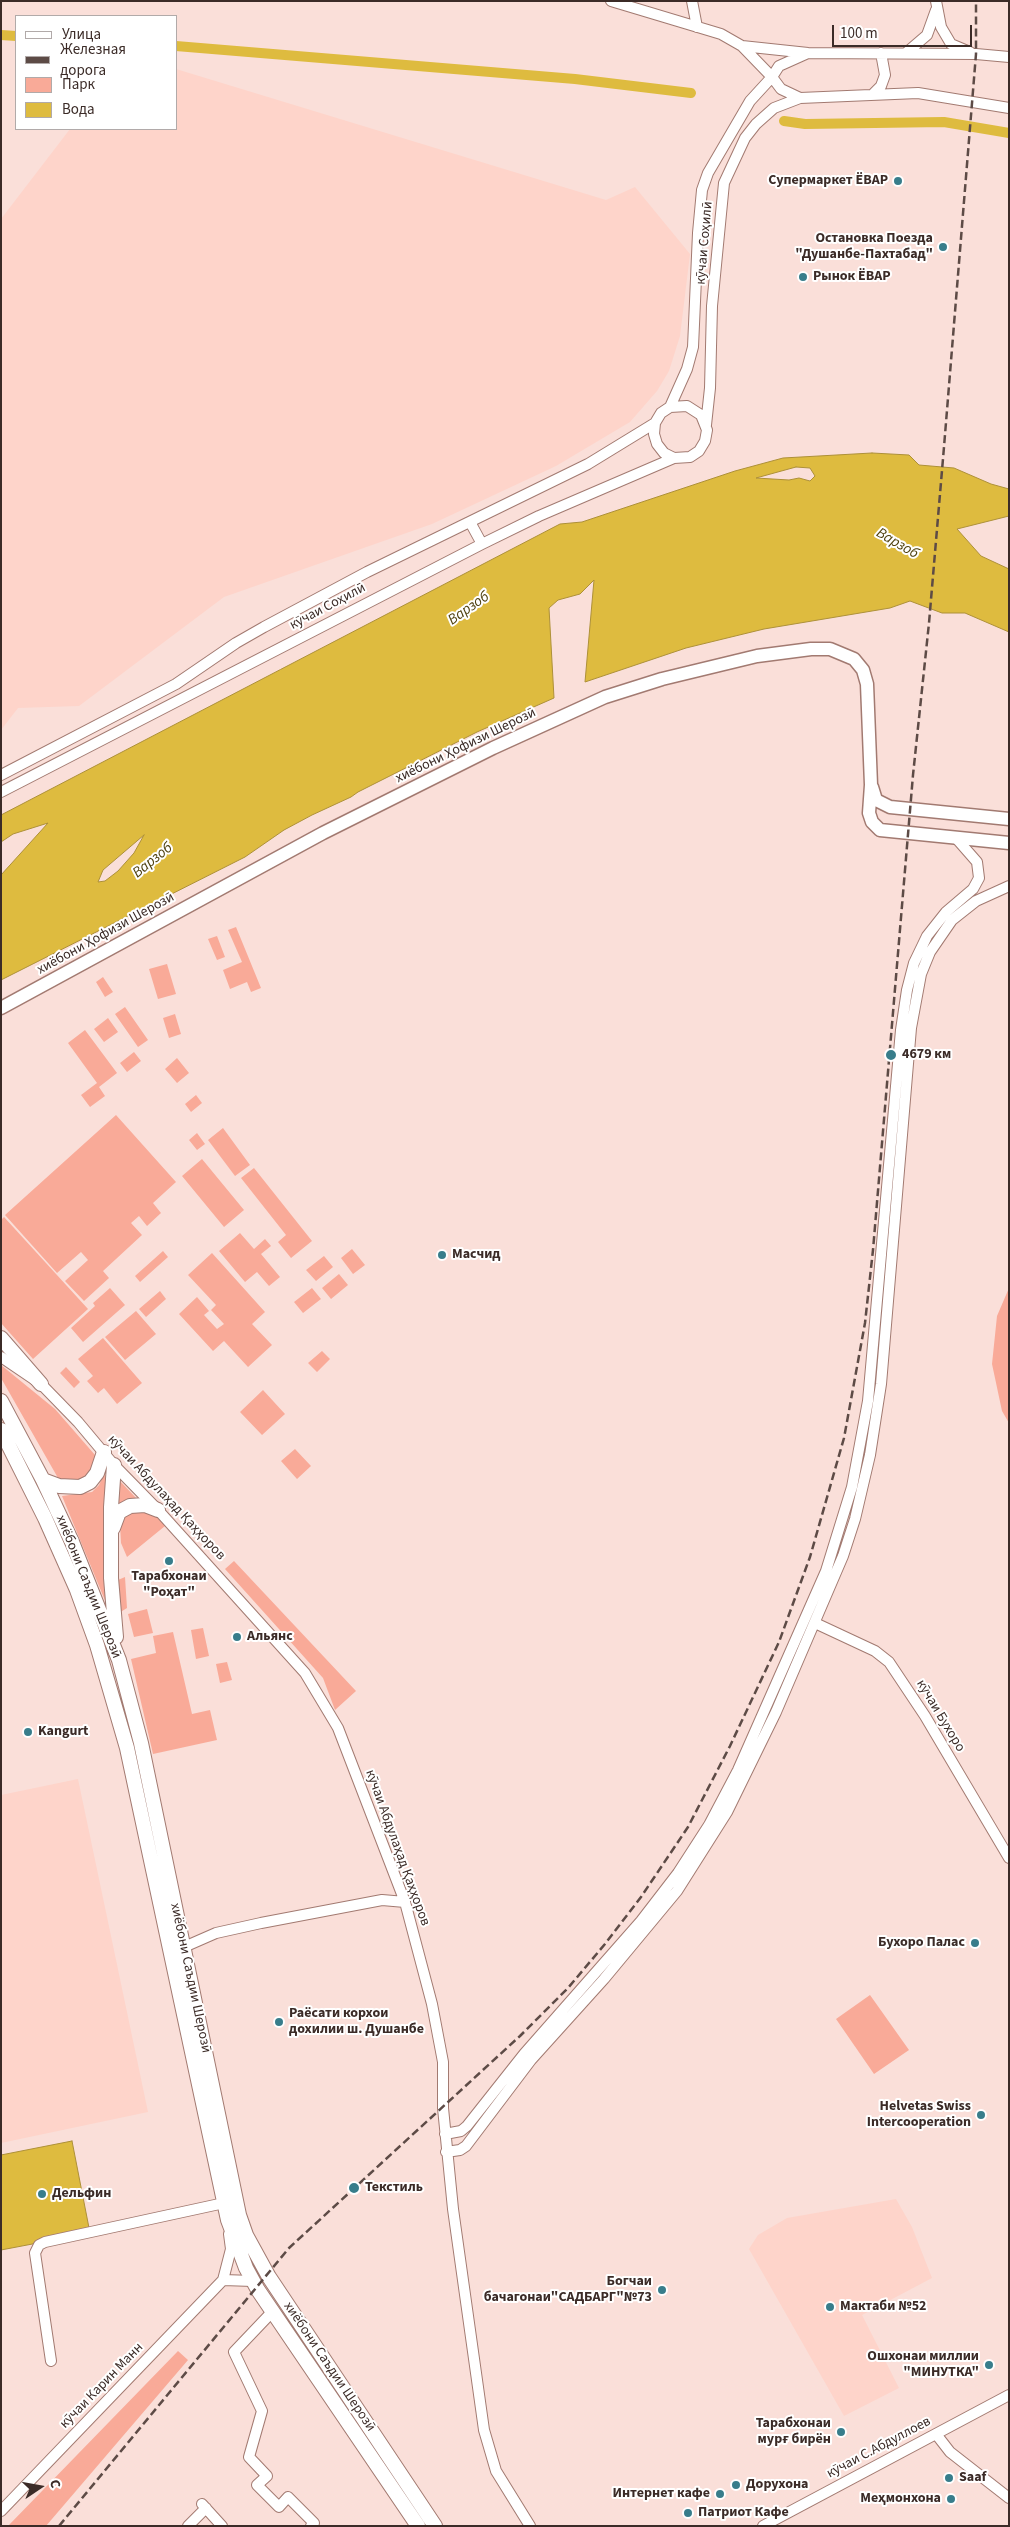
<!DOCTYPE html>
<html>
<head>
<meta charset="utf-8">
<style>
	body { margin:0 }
	#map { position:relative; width:1010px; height:2527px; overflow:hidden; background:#fadfd9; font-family:"Source Sans 3",sans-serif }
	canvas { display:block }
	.frame { position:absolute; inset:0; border:2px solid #3b2b27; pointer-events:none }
	.legend { position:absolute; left:15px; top:15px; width:162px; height:115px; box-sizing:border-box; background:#fff; border:1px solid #b1aaa9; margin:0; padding:6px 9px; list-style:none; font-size:15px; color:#3b2b27 }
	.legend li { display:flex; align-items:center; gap:10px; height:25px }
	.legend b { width:25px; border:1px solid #b1aaa9 }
	.north { position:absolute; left:15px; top:2462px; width:50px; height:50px; -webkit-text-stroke:4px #fff; paint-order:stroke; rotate:78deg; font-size:14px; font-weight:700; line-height:20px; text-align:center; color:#3b2b27 }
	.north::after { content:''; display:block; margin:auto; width:18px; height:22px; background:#3b2b27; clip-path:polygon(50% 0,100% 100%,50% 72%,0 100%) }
	.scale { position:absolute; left:832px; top:25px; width:140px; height:22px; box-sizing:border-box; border:2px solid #3b2b27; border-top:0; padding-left:6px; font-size:15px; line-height:18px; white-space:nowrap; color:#3b2b27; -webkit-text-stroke:4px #fff; paint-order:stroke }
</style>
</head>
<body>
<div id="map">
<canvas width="1010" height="2527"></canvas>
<div class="frame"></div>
<ul class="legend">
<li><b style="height:6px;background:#fff"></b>Улица</li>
<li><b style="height:6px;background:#5d4b46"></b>Железная дорога</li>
<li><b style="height:14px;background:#f9aa98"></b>Парк</li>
<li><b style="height:14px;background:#debb3f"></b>Вода</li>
</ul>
<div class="north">С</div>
<div class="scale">100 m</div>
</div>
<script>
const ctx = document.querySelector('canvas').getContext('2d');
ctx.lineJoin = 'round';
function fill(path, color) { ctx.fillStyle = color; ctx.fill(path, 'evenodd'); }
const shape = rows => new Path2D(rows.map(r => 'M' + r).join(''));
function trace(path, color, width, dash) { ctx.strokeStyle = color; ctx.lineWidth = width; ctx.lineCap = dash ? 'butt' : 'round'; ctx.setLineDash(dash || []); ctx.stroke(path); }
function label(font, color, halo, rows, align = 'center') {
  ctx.font = font + ' "Source Sans 3",sans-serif'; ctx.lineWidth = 4; ctx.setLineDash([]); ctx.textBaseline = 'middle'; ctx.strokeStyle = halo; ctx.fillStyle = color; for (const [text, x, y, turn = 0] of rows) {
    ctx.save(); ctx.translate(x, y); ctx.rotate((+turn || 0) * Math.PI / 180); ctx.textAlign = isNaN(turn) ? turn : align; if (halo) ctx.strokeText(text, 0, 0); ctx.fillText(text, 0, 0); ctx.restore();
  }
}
const built = shape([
	[176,69,606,200,635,187,690,254,680,336,669,371,657,391,630,422,556,466,432,524,224,597,79,706,18,708,1,730,1,219,70,129,176,129],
	[78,1779,148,2112,1,2143,1,1795],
	[896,2199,912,2227,932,2278,862,2315,899,2388,844,2416,749,2249,758,2235,787,2218]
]);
const green = shape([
	[236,927,261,988,251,992,247,982,230,989,223,970,242,962,228,930],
	[217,936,225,957,217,960,208,939],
	[167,964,176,994,158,999,149,969],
	[103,977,113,992,105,997,96,982],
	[125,1007,148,1040,138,1047,115,1014],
	[175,1014,181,1034,169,1038,163,1018],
	[108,1018,118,1032,104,1042,94,1029],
	[85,1030,117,1073,99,1087,105,1096,90,1107,81,1095,97,1083,68,1043],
	[134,1052,141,1061,127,1072,120,1063],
	[177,1058,189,1073,177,1083,165,1069],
	[196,1095,202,1103,191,1112,185,1104],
	[116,1115,176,1182,153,1203,161,1213,147,1226,139,1216,131,1223,142,1235,103,1271,109,1278,84,1301,65,1281,88,1260,81,1252,57,1273,5,1215],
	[223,1128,250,1165,235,1176,208,1140],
	[197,1133,205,1144,197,1150,189,1140],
	[202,1159,244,1210,224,1227,182,1176],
	[254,1168,312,1241,291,1258,278,1242,286,1235,241,1178],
	[4,1217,88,1309,33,1359,1,1323,1,1220],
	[240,1233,254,1249,265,1239,271,1246,261,1254,280,1277,269,1286,257,1272,245,1282,219,1251],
	[352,1249,365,1265,353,1274,341,1258],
	[163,1251,168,1257,140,1282,135,1276],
	[212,1253,265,1312,252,1324,272,1345,248,1367,224,1341,213,1351,179,1314,197,1297,209,1311,204,1315,217,1329,224,1324,211,1310,216,1305,188,1275],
	[324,1256,333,1267,316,1281,306,1270],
	[339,1274,348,1285,331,1299,322,1288],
	[110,1288,125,1305,83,1342,71,1328,95,1306,93,1303],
	[312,1288,321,1299,303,1313,294,1302],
	[1009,1288,1009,1423,1002,1411,992,1364,997,1316],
	[160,1291,166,1299,146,1317,139,1309],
	[136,1311,156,1334,125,1360,105,1337],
	[103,1338,142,1383,117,1404,104,1388,98,1393,87,1381,93,1376,78,1359],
	[322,1351,330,1359,317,1372,308,1363],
	[1,1365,55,1409,95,1455,96,1462,86,1478,69,1484,58,1478,1,1378],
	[66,1367,80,1382,74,1388,60,1373],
	[263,1390,285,1414,262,1435,240,1412],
	[295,1449,311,1466,297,1479,281,1461],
	[105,1472,106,1603,62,1496,92,1492,99,1485],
	[119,1480,137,1499,123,1501,116,1507],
	[131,1511,149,1512,158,1517,165,1526,127,1557,121,1543,120,1525,124,1516],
	[234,1561,356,1691,335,1710,323,1678,225,1569],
	[125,1577,127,1608,119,1613,118,1580],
	[147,1609,153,1633,134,1637,128,1614],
	[203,1628,209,1656,196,1659,191,1630],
	[173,1632,192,1714,210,1710,217,1740,153,1754,131,1659,156,1653,153,1636],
	[227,1662,232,1680,220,1683,216,1664],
	[870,1995,909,2050,874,2074,836,2019],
	[178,2351,188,2360,46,2526,8,2526]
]);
const water = shape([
	[872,453,909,455,919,465,954,468,991,484,1009,489,1009,516,957,529,981,556,1009,569,1009,632,965,613,942,613,910,601,890,608,764,629,686,648,585,682,594,580,580,594,558,600,549,608,554,698,477,732,358,792,351,797,312,815,284,830,245,857,1,980,1,875,48,823,13,834,1,842,1,815,560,524,582,522,735,471,783,458,872,453],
	[796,467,810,468,815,476,810,481,799,478,789,480,756,478,796,467],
	[144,835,134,853,118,871,105,881,98,882,103,870,144,835],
	[72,2141,90,2233,1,2250,1,2155,72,2141]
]);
const canal = shape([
	[1,35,16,36],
	[176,46,575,79,691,93],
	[784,121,805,124,944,122,1009,133]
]);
const minor = shape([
	[611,1,721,34,742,46,772,77,750,101,708,173,702,190,698,233,693,347,687,369,670,407],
	[692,1,697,27],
	[936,1,941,27,951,44,970,52],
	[742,46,808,53,976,54,1009,57],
	[808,53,779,66,772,77,781,89,800,98,918,93,1009,108],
	[906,53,927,35,936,10],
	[874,93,881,86,885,75,881,53],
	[706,425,710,388,712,306,724,183,745,138,756,124,774,108,800,98],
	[470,522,482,544],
	[1,775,176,684,236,643,264,627,367,572,588,464,655,423,661,413,670,407,687,406,701,415,707,430,705,441,699,451,690,457,674,458,664,453,657,444,654,434,655,423],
	[1,792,482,544,539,516,674,458],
	[1,1357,41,1384,78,1422,114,1465,158,1510,305,1673,338,1728,405,1902,432,2004,443,2062,443,2108,453,2209,484,2430,496,2471,530,2526],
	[815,1623,875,1651,889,1662,925,1716,1009,1858],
	[184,1947,216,1933,261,1923,382,1900,405,1902],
	[445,2134,461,2131,467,2126,524,2054,641,1921,678,1873,709,1825,738,1770,826,1571,852,1487,868,1401,901,1030,907,990,914,963,927,936,946,912,973,889,979,878,977,862,956,838],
	[446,2152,460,2150,466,2146,531,2060,604,1979,677,1891,727,1812,776,1712,843,1556,855,1519,870,1455,881,1384,911,1028,921,974,930,952,952,920,976,901,1009,886],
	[229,2234,231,2249,223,2280,253,2281],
	[273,2311,234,2352,262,2411,249,2457,267,2476,257,2485,279,2507,288,2497,314,2523,311,2526],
	[51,2361,35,2253,39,2245,45,2242,224,2203],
	[936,2434,950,2452,1009,2498],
	[202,2504,222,2526],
	[1,2511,223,2280],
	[188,2526,206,2508],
	[763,2526,1009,2395]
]);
const major = shape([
	[872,787,876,800,890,807,1009,819],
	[1,1008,323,833,493,748,605,697,662,679,757,656,811,649,830,649,854,659,863,670,867,684,871,785,869,813,872,822,880,830,1009,843]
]);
const highway = shape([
	[1,1338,41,1384],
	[1,1401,43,1480,72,1542,119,1660,141,1743,239,2215,246,2235,269,2277,435,2526],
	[1,1430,45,1518,77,1590,97,1645,127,1748,228,2220,246,2268,258,2290,418,2526],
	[114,1465,111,1507,111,1578,116,1637],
	[43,1480,59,1486,80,1487,90,1482,97,1473,104,1452],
	[113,1528,119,1512,130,1506,145,1505,158,1510]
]);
const rail = shape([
	[59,2526,289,2248,520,2036,568,1988,605,1944,641,1897,688,1827,730,1746,779,1642,810,1557,844,1438,865,1323,873,1250,913,775,929,623,944,447,976,54,976,1]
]);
const markers = [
	[898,181,5,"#387d8b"],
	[943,247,5,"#387d8b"],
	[803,277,5,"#387d8b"],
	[891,1055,6,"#387d8b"],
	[442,1255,5,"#387d8b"],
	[169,1561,5,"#387d8b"],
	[237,1637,5,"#387d8b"],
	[28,1732,5,"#387d8b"],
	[975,1943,5,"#387d8b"],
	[279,2022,5,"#387d8b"],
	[981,2115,5,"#387d8b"],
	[354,2188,6,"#387d8b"],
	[42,2194,5,"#387d8b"],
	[662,2290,5,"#387d8b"],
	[830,2307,5,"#387d8b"],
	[989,2365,5,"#387d8b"],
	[841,2432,5,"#387d8b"],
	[949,2478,5,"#387d8b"],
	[736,2485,5,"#387d8b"],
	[720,2494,5,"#387d8b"],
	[951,2499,5,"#387d8b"],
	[688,2513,5,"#387d8b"]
];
const poiNames = [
	["Супермаркет ЁВАР",888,181,"right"],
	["Остановка Поезда",933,239,"right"],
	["\"Душанбе-Пахтабад\"",933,255,"right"],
	["Рынок ЁВАР",813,277],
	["4679 км",902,1055],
	["Масчид",452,1255],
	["Тарабхонаи",169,1577,"center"],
	["\"Роҳат\"",169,1593,"center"],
	["Альянс",247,1637],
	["Kangurt",38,1732],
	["Бухоро Палас",965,1943,"right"],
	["Раёсати корхои",289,2014],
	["дохилии ш. Душанбе",289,2030],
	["Helvetas Swiss",971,2107,"right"],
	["Intercooperation",971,2123,"right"],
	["Текстиль",365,2188],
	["Дельфин",52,2194],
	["Богчаи",652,2282,"right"],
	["бачагонаи\"САДБАРГ\"№73",652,2298,"right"],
	["Мактаби №52",840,2307],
	["Ошхонаи миллии",979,2357,"right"],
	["\"МИНУТКА\"",979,2373,"right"],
	["Тарабхонаи",831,2424,"right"],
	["мурғ бирён",831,2440,"right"],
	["Saaf",959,2478],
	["Дорухона",746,2485],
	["Интернет кафе",710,2494,"right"],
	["Меҳмонхона",941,2499,"right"],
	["Патриот Кафе",698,2513]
];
const streetNames = [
	["кӯчаи Соҳилӣ",705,243,-85],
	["кӯчаи Соҳилӣ",328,607,-28],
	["хиёбони Ҳофизи Шерозӣ",466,746,-26],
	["хиёбони Ҳофизи Шерозӣ",106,934,-29],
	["кӯчаи Абдулаҳад Қаҳҳоров",166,1498,47],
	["хиёбони Саъдии Шерозӣ",88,1587,68],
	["кӯчаи Бухоро",940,1716,59],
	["кӯчаи Абдулаҳад Қаҳҳоров",397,1848,70],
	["хиёбони Саъдии Шерозӣ",190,1978,78],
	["хиёбони Саъдии Шерозӣ",329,2367,56],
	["кӯчаи Карин Манн",102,2386,-46],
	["кӯчаи С.Абдуллоев",879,2448,-28]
];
const waterNames = [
	["Варзоб",897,544,30],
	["Варзоб",469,609,-35],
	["Варзоб",153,861,-39]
];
fill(built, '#fed4ca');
fill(green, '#f9aa98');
fill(water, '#debb3f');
trace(water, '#ad9038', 1);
trace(canal, '#debb3f', 10);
trace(minor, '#a27a71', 12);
trace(major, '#a27a71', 15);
trace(highway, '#a27a71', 16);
trace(minor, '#fff', 10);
trace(major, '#fff', 12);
trace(highway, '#fff', 14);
trace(rail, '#5d4b46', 2.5, [8, 4]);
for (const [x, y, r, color] of markers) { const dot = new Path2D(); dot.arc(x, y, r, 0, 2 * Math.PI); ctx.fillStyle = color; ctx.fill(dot); trace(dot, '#fff', 2); }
label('bold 14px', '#3b2b27', '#fff', poiNames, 'left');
label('14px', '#3b2b27', '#fff', streetNames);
label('italic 15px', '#4e400e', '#fff', waterNames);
</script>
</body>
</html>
